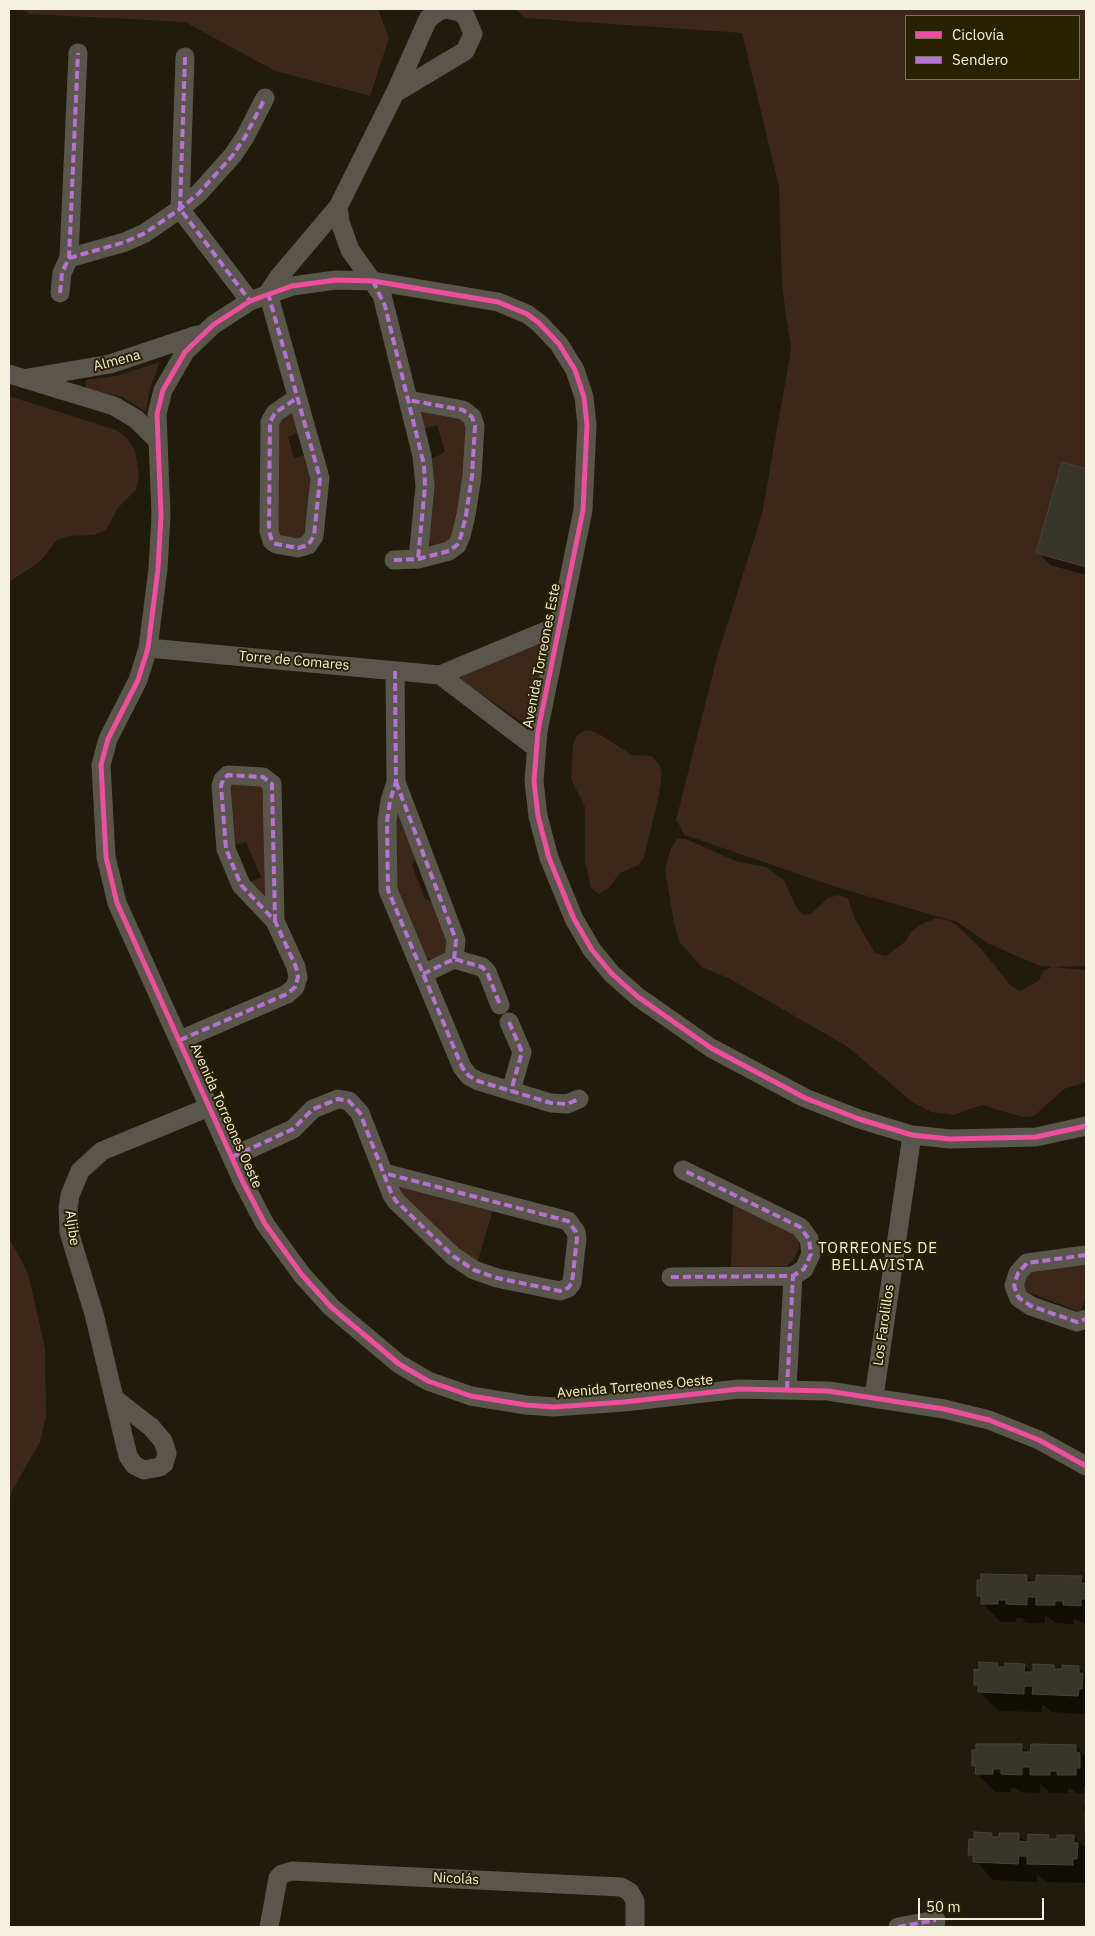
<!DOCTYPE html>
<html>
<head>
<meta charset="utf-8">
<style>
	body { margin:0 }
	#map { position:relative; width:1095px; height:1936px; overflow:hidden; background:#201b0a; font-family:"IBM Plex Sans",sans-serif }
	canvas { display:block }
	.frame { position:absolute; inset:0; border:10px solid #f5f1df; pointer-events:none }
	.legend { position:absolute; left:905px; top:15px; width:175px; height:65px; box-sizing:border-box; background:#282102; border:1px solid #7a745a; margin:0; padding:6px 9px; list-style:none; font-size:15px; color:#f5f1df }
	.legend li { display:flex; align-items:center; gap:10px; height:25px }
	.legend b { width:25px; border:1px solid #7a745a }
	.scale { position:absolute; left:918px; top:1898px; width:126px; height:22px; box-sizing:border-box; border:2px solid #f5f1df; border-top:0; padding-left:6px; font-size:15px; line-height:18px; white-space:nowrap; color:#f5f1df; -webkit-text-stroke:4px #282102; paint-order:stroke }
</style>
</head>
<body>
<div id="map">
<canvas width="1095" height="1936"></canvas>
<div class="frame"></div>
<ul class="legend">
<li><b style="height:6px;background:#ef4d9e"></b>Ciclovía</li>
<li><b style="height:6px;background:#b673d3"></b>Sendero</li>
</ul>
<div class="scale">50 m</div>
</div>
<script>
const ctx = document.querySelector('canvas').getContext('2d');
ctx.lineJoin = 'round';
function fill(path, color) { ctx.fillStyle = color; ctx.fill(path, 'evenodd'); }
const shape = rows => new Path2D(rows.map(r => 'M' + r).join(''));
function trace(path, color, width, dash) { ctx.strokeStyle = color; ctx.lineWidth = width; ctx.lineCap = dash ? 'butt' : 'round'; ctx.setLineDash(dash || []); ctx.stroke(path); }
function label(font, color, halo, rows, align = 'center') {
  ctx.font = font + ' "IBM Plex Sans",sans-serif'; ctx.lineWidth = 4; ctx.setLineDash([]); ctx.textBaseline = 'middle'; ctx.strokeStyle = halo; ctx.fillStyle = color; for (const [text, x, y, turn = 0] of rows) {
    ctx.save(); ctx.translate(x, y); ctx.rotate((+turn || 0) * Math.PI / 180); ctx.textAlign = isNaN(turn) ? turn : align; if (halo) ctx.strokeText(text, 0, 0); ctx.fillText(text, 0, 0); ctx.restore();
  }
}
const green = shape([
	[21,9,378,9,389,38,370,96,275,71,185,22,30,14],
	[516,9,1086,9,1086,966,1053,967,1086,970,1086,1082,1064,1089,1034,1116,1023,1117,982,1105,953,1115,931,1112,912,1102,848,1047,730,979,702,967,680,943,674,923,665,869,671,848,677,839,686,839,738,862,766,867,784,880,796,907,803,915,811,914,828,898,838,895,848,899,855,919,875,953,886,956,906,941,911,932,918,926,936,918,951,921,960,928,983,951,1011,986,1020,991,1039,981,1043,971,1052,967,1040,966,989,944,957,922,836,887,685,835,676,820,717,657,762,514,791,349,782,286,779,187,742,33,525,18],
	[906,16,1079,16,1079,79,906,79],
	[160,362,149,392,146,412,122,397,85,389,86,380,116,376],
	[9,396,116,430,127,438,135,450,139,477,136,490,118,508,106,530,94,535,68,536,56,541,41,561,9,582],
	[292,410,299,433,288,437,294,458,305,455,315,481,307,540,277,537,280,415],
	[418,411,462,416,469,423,456,539,434,546,429,543,431,459,445,452,437,425,423,429],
	[537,645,544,647,545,652,530,719,525,724,462,681,461,677,465,672],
	[586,730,596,732,632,755,652,756,659,764,662,772,659,795,644,858,638,865,620,873,608,889,599,894,591,888,585,861,585,807,571,779,573,745,577,735],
	[227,782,264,783,267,900,250,882,261,877,246,842,232,846],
	[397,807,418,855,412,865,425,899,437,903,451,941,448,954,431,959,425,958,394,891],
	[400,1186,493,1210,477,1263,469,1261,401,1200,398,1189],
	[733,1206,788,1229,800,1236,799,1248,792,1262,787,1266,731,1267],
	[9,1238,28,1273,45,1348,46,1417,40,1442,12,1491,9,1503],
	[1086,1261,1086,1298,1080,1312,1028,1292,1023,1285,1028,1271]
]);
const shadow = shape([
	[1062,464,1086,471,1086,575,1050,565,1038,552],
	[1027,1576,1035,1584,1081,1577,1086,1582,1086,1624,1074,1619,1074,1624,1056,1623,1045,1615,1045,1623,1026,1623,1022,1618,1016,1618,1016,1622,1001,1622,982,1603,978,1596],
	[997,1664,1001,1668,1024,1665,1032,1673,1054,1666,1058,1671,1079,1667,1086,1674,1086,1714,1052,1712,1044,1705,1042,1705,1042,1712,998,1711,980,1692,975,1684,980,1671],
	[1021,1746,1029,1753,1076,1746,1086,1757,1086,1804,1086,1793,1077,1793,1073,1789,1068,1789,1068,1793,1050,1793,1042,1785,1040,1785,1040,1793,1021,1792,1016,1788,1011,1788,1011,1792,995,1792,977,1773,977,1769,973,1765],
	[991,1834,996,1838,1018,1835,1027,1843,1048,1836,1053,1840,1073,1836,1086,1849,1086,1883,1047,1882,1037,1874,1037,1882,993,1880,970,1854]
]);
const building = shape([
	[1062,462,1086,469,1086,567,1036,553,1062,462],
	[981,1574,1027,1575,1027,1582,1036,1582,1036,1575,1082,1576,1081,1583,1086,1583,1085,1599,1081,1599,1081,1606,1063,1605,1063,1601,1055,1601,1055,1605,1036,1605,1036,1597,1027,1597,1027,1605,1006,1604,1006,1600,998,1600,998,1604,981,1604,981,1596,977,1596,977,1580,981,1580,981,1574],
	[979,1662,998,1663,997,1667,1005,1667,1005,1663,1025,1664,1024,1672,1033,1672,1033,1664,1054,1665,1054,1669,1062,1669,1062,1665,1079,1666,1079,1673,1083,1673,1082,1689,1079,1689,1078,1696,1032,1694,1033,1686,1024,1686,1024,1694,978,1692,978,1685,974,1685,974,1669,979,1670,979,1662],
	[976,1744,1022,1744,1022,1752,1030,1752,1031,1744,1076,1745,1076,1752,1080,1753,1080,1768,1076,1768,1076,1775,1057,1775,1057,1771,1050,1771,1050,1775,1030,1775,1030,1767,1022,1767,1022,1775,1001,1774,1001,1769,993,1769,993,1774,975,1774,976,1766,972,1766,972,1750,976,1750,976,1744],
	[1085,1786,1086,1786,1086,1805,1085,1805,1085,1786],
	[1086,1810,1086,1831,1085,1831,1085,1811,1086,1810],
	[974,1832,992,1833,992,1837,999,1837,999,1833,1019,1833,1019,1841,1028,1842,1028,1834,1049,1835,1048,1839,1057,1839,1057,1835,1074,1835,1074,1843,1078,1843,1077,1859,1073,1859,1073,1865,1027,1864,1027,1856,1019,1856,1018,1864,973,1862,973,1855,968,1855,969,1839,974,1839,974,1832]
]);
const minor = shape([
	[185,57,180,209,250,301],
	[338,207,340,222,350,250,382,295,422,456,425,486,418,559],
	[69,258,125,242,145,233,180,209,199,193,233,155,245,137,265,98],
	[60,293,62,273,69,258,78,53],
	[9,374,114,406,136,419,158,441],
	[28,378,110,364,197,335],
	[297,398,275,413,270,422,269,531,272,541,276,544,298,548,308,545,314,536,320,478,268,293,278,278,338,207,395,93,428,19,439,11,446,9,460,12,466,17,473,34,465,51,395,93],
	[394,560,418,559,449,551,457,545,461,536,466,515,472,476,475,426,472,417,463,410,408,400],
	[148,648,440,675,560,625],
	[395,671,396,782,390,801,387,821,388,890,462,1067,469,1076,478,1081,551,1103,567,1104,579,1099],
	[440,675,536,748],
	[396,782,456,940,454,959],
	[423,974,454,959,482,967,487,972,500,1005],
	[509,1022,522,1052,511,1091],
	[180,1040,287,994,295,987,298,977,296,967,275,921,241,885,226,849,221,786,223,780,228,775,263,777,272,784,275,921],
	[1086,1126,1036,1137,950,1139,912,1135,859,1119,805,1098,711,1048,638,997,612,974,592,950,574,919,549,858,538,816,534,781,538,731,583,510,587,425,584,397,575,370,559,344,539,323,527,314,498,302,373,281,336,280,292,286,250,301,213,325,185,352,163,390,157,414,161,515,158,569,148,648,138,680,108,739,101,765,106,857,117,903,242,1180,265,1224,302,1275,331,1307,399,1364,428,1381,471,1396,526,1405,554,1407,624,1402,739,1389,828,1391,944,1409,989,1420,1039,1440,1086,1466],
	[232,1157,293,1129,313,1109,338,1099,349,1101,360,1113,392,1195,396,1201,453,1256,474,1270,497,1278,560,1291,568,1288,572,1283,577,1238,576,1232,568,1221,384,1173],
	[1086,1255,1027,1263,1018,1273,1014,1286,1019,1298,1031,1306,1077,1322,1086,1319],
	[671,1277,793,1276,804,1269,811,1254,809,1239,800,1227,683,1170],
	[787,1389,793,1276],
	[874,1397,912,1135],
	[115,1399,151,1427,163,1441,167,1453,164,1464,160,1467,144,1470,134,1465,128,1456,94,1314,69,1232,68,1208,70,1195,80,1171,102,1151,209,1107],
	[269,1927,278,1878,282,1874,292,1871,621,1887,630,1892,635,1901,635,1927],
	[898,1927,936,1920,935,1927]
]);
const quiet = shape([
	[185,57,180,209,250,301],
	[69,258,125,242,145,233,180,209,199,193,233,155,245,137,265,98],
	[373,281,385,306,424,465,425,486,418,559],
	[60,293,62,273,69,258,78,53],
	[268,293,320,478,314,536,308,545,298,548,276,544,272,541,269,531,270,422,275,413,297,398],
	[394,560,418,559,449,551,457,545,461,536,466,515,472,476,475,426,472,417,463,410,408,400],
	[395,671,396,782,390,801,387,821,388,890,462,1067,469,1076,478,1081,551,1103,567,1104,579,1099],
	[396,782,456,940,454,959],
	[423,974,454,959,482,967,487,972,500,1005],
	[509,1022,522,1052,511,1091],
	[180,1040,287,994,295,987,298,977,296,967,275,921,241,885,226,849,221,786,223,780,228,775,263,777,272,784,275,921],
	[232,1157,293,1129,313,1109,338,1099,349,1101,360,1113,392,1195,396,1201,453,1256,474,1270,497,1278,560,1291,568,1288,572,1283,577,1238,576,1232,568,1221,384,1173],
	[1086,1255,1027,1263,1018,1273,1014,1286,1019,1298,1031,1306,1077,1322,1086,1319],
	[671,1277,793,1276,804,1269,811,1254,809,1239,800,1227,683,1170],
	[787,1389,793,1276],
	[898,1927,936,1920]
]);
const cycleway = shape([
	[1086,1126,1036,1137,950,1139,912,1135,859,1119,805,1098,711,1048,638,997,612,974,592,950,574,919,549,858,538,816,534,781,538,731,583,510,587,425,584,397,575,370,559,344,539,323,527,314,498,302,373,281,336,280,292,286,250,301,213,325,185,352,163,390,157,414,161,515,158,569,148,648,138,680,108,739,101,765,106,857,117,903,242,1180,265,1224,302,1275,331,1307,399,1364,428,1381,471,1396,526,1405,554,1407,624,1402,739,1389,828,1391,944,1409,989,1420,1039,1440,1086,1466]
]);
const streetNames = [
	["Almena",117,361,-15],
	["Avenida Torreones Este",542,656,-79],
	["Torre de Comares",294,661,5],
	["Avenida Torreones Oeste",226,1116,66],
	["Aljibe",72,1228,82],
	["Los Farolillos",884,1325,-82],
	["Avenida Torreones Oeste",635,1387,-5],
	["Nicolás",456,1879,3]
];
const neighbourhoodNames = [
	["TORREONES DE",878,1249],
	["BELLAVISTA",878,1266]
];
fill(green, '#3c2719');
fill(shadow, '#0007');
fill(building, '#363527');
trace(building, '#454537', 1);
trace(minor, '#5a564b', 19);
trace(quiet, '#b673d3', 4, [8, 4]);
trace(cycleway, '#ef4d9e', 5);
label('14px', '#f5f1df', '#282102', streetNames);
ctx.letterSpacing = '1px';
label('15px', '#f5f1df', '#282102', neighbourhoodNames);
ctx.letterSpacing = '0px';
</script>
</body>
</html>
